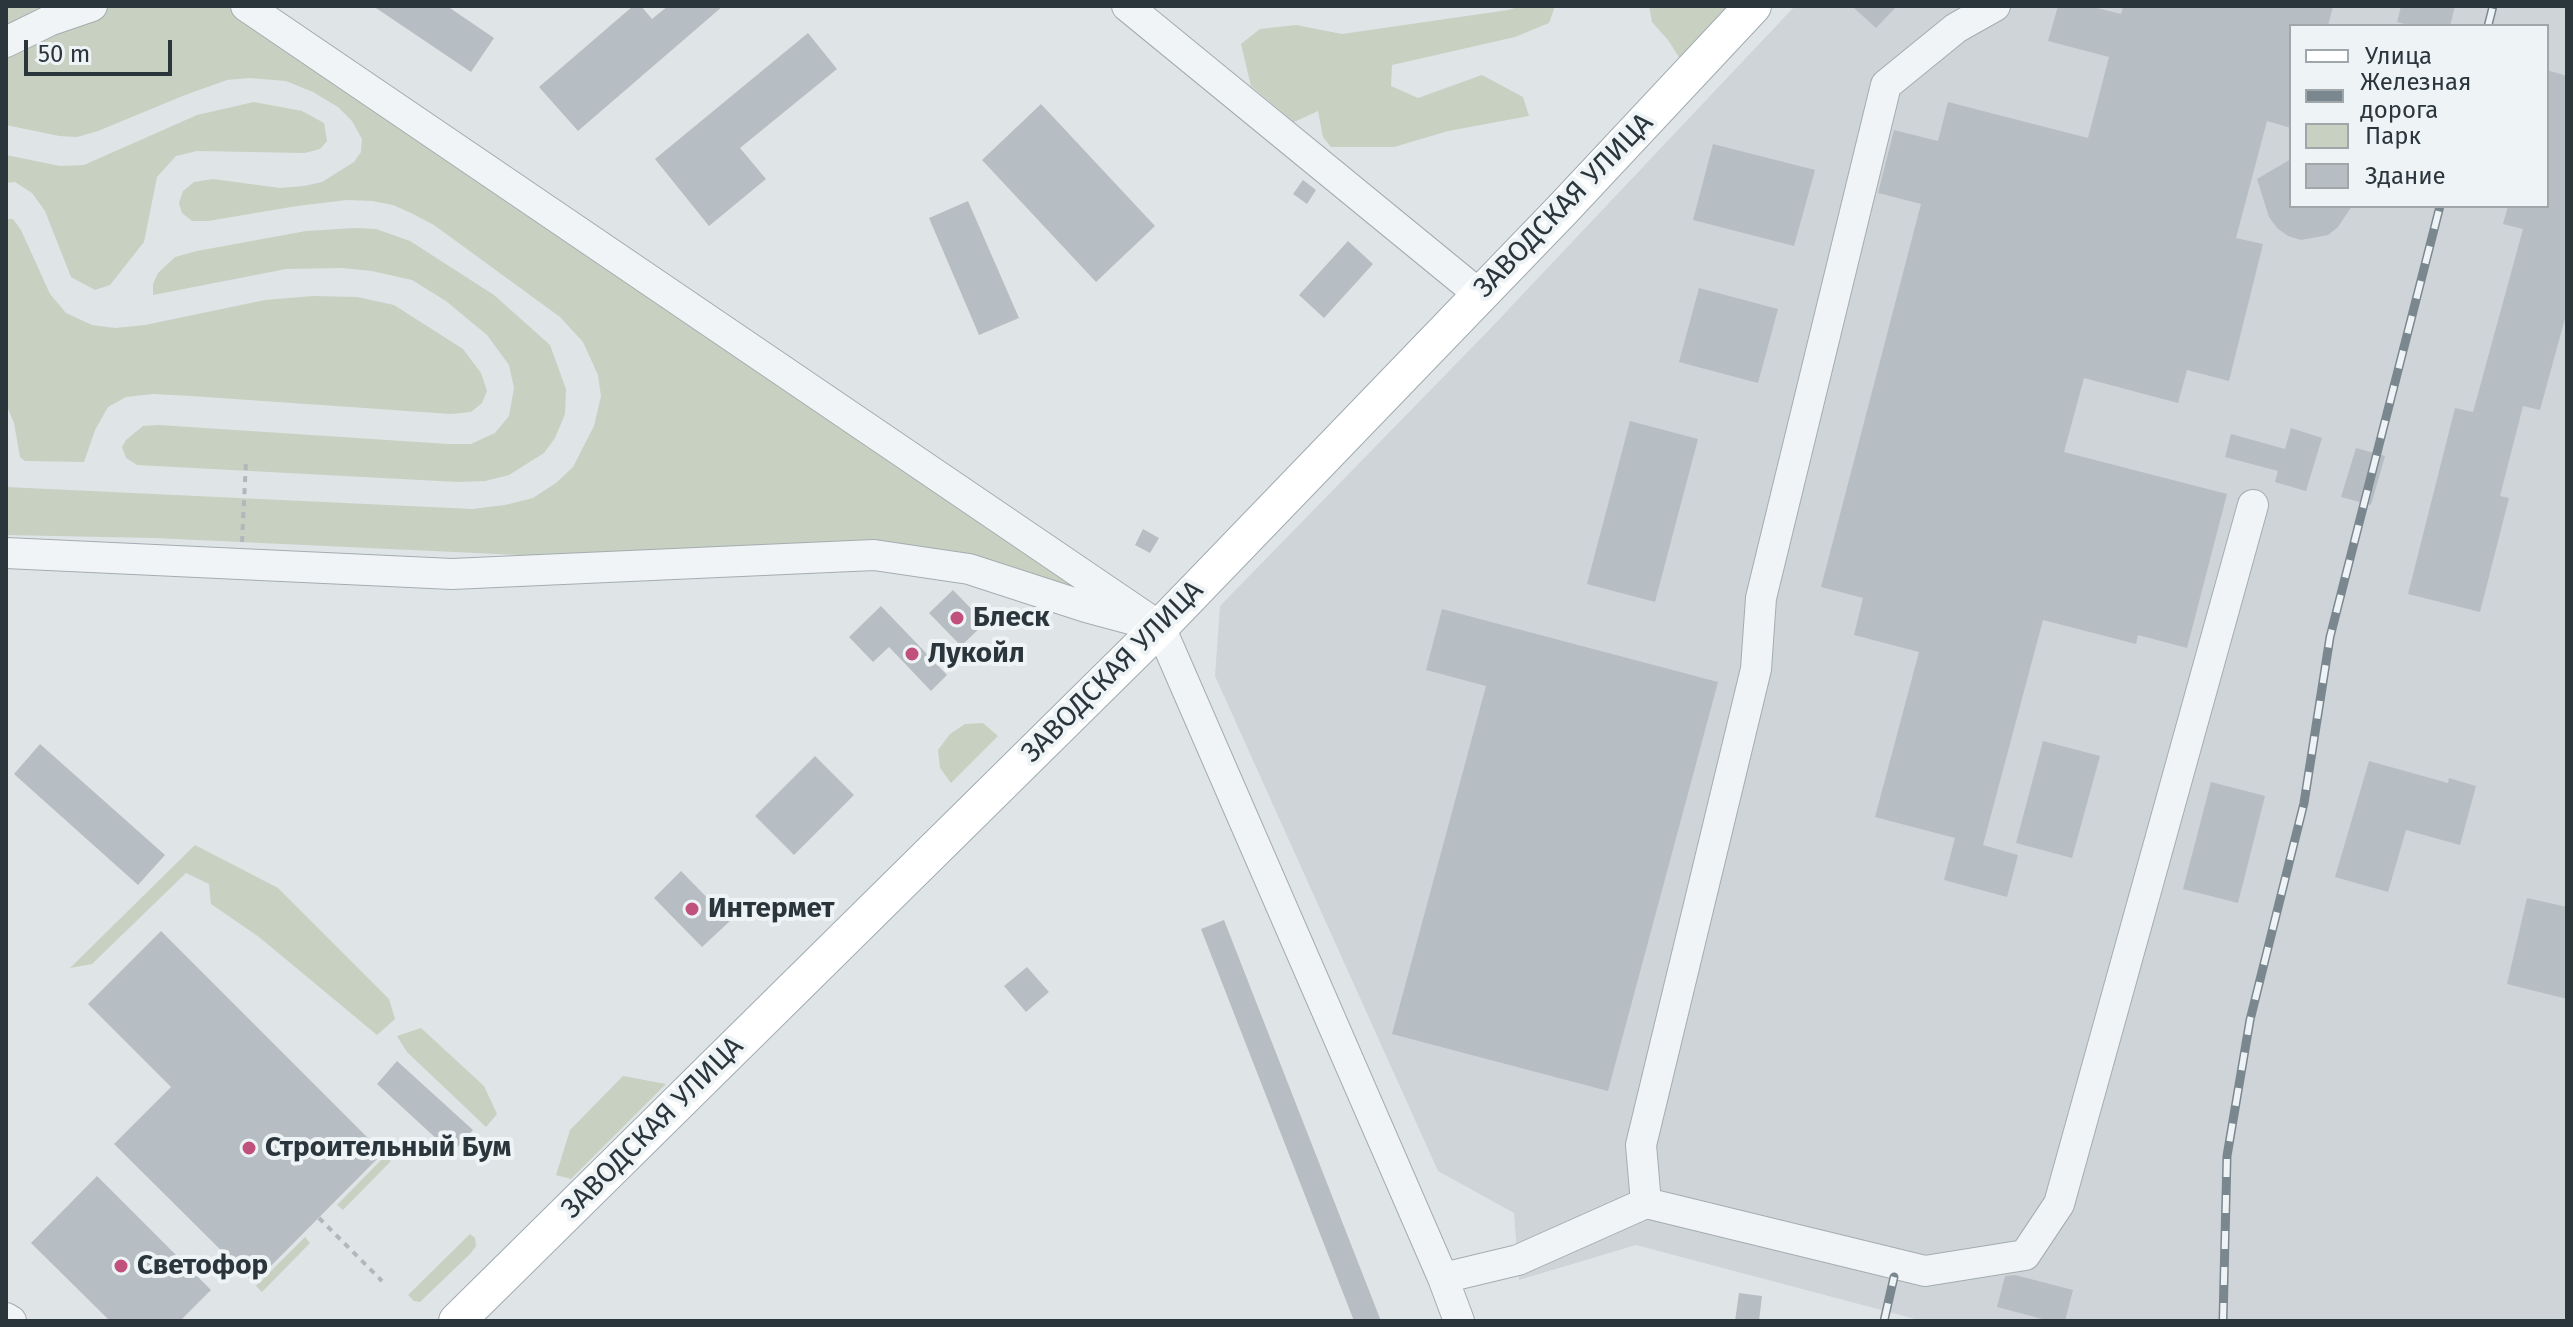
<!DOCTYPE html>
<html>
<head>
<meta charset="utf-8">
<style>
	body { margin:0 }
	#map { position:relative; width:2573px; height:1327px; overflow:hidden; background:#dfe4e7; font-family:"Fira Sans",sans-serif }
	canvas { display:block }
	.frame { position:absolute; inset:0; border:8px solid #2a353c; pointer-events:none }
	.legend { position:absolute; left:2289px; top:24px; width:260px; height:184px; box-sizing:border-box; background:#eef3f5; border:2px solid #a0a7ab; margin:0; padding:10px 14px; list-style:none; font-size:24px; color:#2a353c }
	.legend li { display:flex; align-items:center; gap:16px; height:40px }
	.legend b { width:40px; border:2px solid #a0a7ab }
	.scale { position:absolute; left:24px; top:40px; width:148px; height:36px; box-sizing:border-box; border:4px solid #2a353c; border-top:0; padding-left:10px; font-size:24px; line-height:28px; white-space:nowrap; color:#2a353c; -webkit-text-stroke:6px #eef3f5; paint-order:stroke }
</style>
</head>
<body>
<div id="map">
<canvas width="2573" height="1327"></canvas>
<div class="frame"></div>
<ul class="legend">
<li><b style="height:10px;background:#fff"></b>Улица</li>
<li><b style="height:10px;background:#7a878f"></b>Железная дорога</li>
<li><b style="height:22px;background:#c8d0c1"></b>Парк</li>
<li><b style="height:22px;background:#b7bec3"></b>Здание</li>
</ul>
<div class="scale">50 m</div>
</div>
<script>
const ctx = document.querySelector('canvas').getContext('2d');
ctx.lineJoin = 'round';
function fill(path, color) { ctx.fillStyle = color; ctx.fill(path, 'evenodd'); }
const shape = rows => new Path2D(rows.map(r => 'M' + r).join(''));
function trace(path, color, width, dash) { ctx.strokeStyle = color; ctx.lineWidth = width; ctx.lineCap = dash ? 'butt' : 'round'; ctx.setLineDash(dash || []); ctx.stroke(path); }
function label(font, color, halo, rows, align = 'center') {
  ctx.font = font + ' "Fira Sans",sans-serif'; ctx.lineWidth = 8; ctx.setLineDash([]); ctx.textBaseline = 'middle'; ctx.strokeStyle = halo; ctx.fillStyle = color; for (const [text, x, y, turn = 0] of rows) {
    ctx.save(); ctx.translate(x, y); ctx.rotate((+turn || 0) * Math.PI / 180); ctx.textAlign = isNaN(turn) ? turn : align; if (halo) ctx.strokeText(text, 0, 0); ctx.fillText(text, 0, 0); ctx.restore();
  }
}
const built = shape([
	[1795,6,2567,6,2567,1321,1923,1321,1636,1245,1519,1280,1514,1213,1438,1171,1215,676,1220,606,1489,330],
	[2291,26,2547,26,2547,206,2291,206]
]);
const green = shape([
	[6,6,63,6,6,34],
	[114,6,226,6,1066,578,1071,588,1057,591,984,558,874,546,582,558,155,538,6,535,6,487,472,509,505,505,533,498,556,483,573,467,594,426,601,396,598,375,583,342,560,317,434,225,411,213,393,205,372,201,347,200,297,206,208,221,192,221,182,213,179,203,183,191,194,182,213,179,280,188,304,186,322,182,354,162,361,152,362,139,352,121,338,107,313,92,286,81,249,78,227,80,185,95,98,131,77,137,59,136,6,125,6,53,100,10],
	[1522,6,1555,6,1549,23,1515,37,1392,65,1391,86,1418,98,1482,75,1523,97,1529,116,1448,131,1394,147,1331,147,1323,137,1318,111,1294,122,1251,86,1241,44,1260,29,1296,25,1342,34,1508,10],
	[1649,6,1734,6,1682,62,1668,40,1652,22],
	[254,102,302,111,324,123,327,141,320,149,305,153,197,151,176,156,157,177,144,242,110,285,95,290,71,277,45,211,32,193,15,182,6,183,6,155,60,166,84,165,197,115],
	[6,219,13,219,21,230,50,294,66,313,92,325,115,328,145,325,265,300,313,296,357,297,394,305,463,349,481,373,487,391,482,403,471,412,451,414,191,396,153,394,126,397,108,407,95,430,84,462,25,461,20,457,14,423,6,404],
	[355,228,376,229,410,241,494,295,550,345,566,389,565,414,555,438,544,453,509,475,485,481,458,482,137,465,126,458,122,447,126,440,143,426,159,425,448,444,471,444,495,433,509,416,514,388,509,365,487,335,446,301,412,280,372,271,342,268,286,269,153,295,153,284,158,273,175,257,197,251,306,231],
	[983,723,998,736,951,783,940,768,938,750,950,734,965,724],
	[195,845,278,888,389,999,395,1019,377,1035,259,937,211,904,209,884,186,873,92,964,70,968],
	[421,1028,484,1086,497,1114,486,1127,407,1052,397,1036],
	[623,1076,666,1084,571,1179,556,1175,570,1130],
	[385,1156,391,1161,343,1210,337,1205],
	[470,1234,475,1238,476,1246,471,1253,420,1302,414,1301,408,1295],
	[305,1237,310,1243,262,1292,256,1286]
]);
const building = shape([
	[373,6,447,6,494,38,471,72],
	[633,6,641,6,652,19,668,6,723,6,578,131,539,87],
	[1852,6,1897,6,1876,28],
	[2058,6,2089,6,2121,14,2123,6,2333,6,2328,26,2291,26,2291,128,2267,121,2236,238,2263,244,2229,381,2187,370,2178,403,2084,378,2064,452,2227,494,2187,648,2138,635,2136,644,2043,620,1983,845,2018,855,2007,897,1944,880,1955,838,1875,817,1919,652,1854,635,1863,598,1821,587,1921,204,1878,193,1894,130,1938,141,1948,102,2088,138,2109,57,2048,41],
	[2401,6,2455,6,2450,26,2413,26,2397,22],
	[808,33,837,69,740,148,766,179,709,226,655,159],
	[2547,70,2567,76,2567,311,2540,410,2523,406,2500,496,2509,498,2480,612,2408,594,2455,408,2473,412,2523,229,2503,224,2508,206,2547,206],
	[1041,104,1155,226,1096,282,982,160],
	[1713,144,1815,170,1794,246,1693,220],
	[2291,159,2291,206,2352,206,2338,227,2328,235,2301,240,2288,236,2277,228,2269,217,2257,179],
	[1303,180,1316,190,1307,204,1293,194],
	[968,201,1019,318,979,335,929,218],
	[1348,241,1373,264,1324,318,1299,295],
	[1699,288,1778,309,1758,383,1679,362],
	[1630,421,1698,439,1655,602,1587,584],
	[2291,428,2322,438,2306,491,2275,482,2278,471,2225,457,2231,434,2285,449],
	[2356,448,2385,456,2371,505,2341,497],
	[1143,529,1159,538,1150,553,1135,545],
	[953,590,985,623,961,646,929,613],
	[881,606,947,675,931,691,889,647,873,662,849,637],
	[1442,609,1718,682,1608,1091,1392,1034,1486,686,1426,670],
	[2043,741,2100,756,2072,858,2016,843],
	[40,744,165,855,138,885,14,774],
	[815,756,854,795,794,855,755,816],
	[2369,761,2448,783,2449,778,2476,786,2460,845,2406,830,2388,892,2335,877],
	[2211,782,2265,796,2238,903,2183,889],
	[681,871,730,921,702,947,654,898],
	[2527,898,2567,907,2567,999,2507,984],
	[1224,920,1381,1321,1354,1321,1201,929],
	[161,931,383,1153,254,1283,114,1144,171,1087,88,1004],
	[1027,967,1049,992,1026,1012,1004,986],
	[397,1061,473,1130,452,1153,377,1084],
	[97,1176,211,1290,180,1321,110,1321,31,1243],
	[2015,1275,2073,1290,2065,1321,2050,1321,1997,1307,2005,1276],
	[1739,1293,1762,1296,1759,1321,1735,1321]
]);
const path = shape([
	[242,542,246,461],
	[319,1218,382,1281]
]);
const minor = shape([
	[246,6,1160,627,1443,1278,1459,1321],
	[1127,6,1480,295],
	[6,42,51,20,92,6],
	[6,553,452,574,874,555,969,569,1086,607,1138,621],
	[1646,1203,1641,1145,1756,669,1761,598,1886,85,1956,28,1995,6],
	[1443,1278,1518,1260,1646,1203,1925,1271,2025,1255,2059,1204,2253,505],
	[6,1318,11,1321]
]);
const major = shape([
	[457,1321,1160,627,1562,210,1753,6]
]);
const rail = shape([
	[2488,26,2493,6],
	[1884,1321,1894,1277],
	[2223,1321,2227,1156,2250,1020,2304,803,2330,637,2440,206]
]);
const markers = [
	[957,618,8,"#c0517c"],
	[912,654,8,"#c0517c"],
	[692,909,8,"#c0517c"],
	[249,1148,8,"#c0517c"],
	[121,1266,8,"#c0517c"]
];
const streetNames = [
	["ЗАВОДСКАЯ УЛИЦА",1564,206,-46],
	["ЗАВОДСКАЯ УЛИЦА",1113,672,-45],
	["ЗАВОДСКАЯ УЛИЦА",653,1128,-45]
];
const poiNames = [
	["Блеск",973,618],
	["Лукойл",928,654],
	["Интермет",708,909],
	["Строительный Бум",265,1148],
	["Светофор",137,1266]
];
fill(built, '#ced4d8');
fill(green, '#c8d0c1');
fill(building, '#b7bec3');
trace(minor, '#a5acb0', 32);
trace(major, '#a0abb1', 38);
trace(path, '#b1b7ba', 4, [6, 6]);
trace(minor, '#f1f4f6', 30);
trace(major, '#fff', 36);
trace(rail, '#7a878f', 9);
trace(rail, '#eef3f5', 6, [18]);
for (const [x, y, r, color] of markers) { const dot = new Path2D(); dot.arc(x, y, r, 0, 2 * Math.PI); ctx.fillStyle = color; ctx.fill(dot); trace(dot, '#eef3f5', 3); }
label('28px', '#2a353c', '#eef3f5', streetNames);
label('bold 28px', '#2a353c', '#eef3f5', poiNames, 'left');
</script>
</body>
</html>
